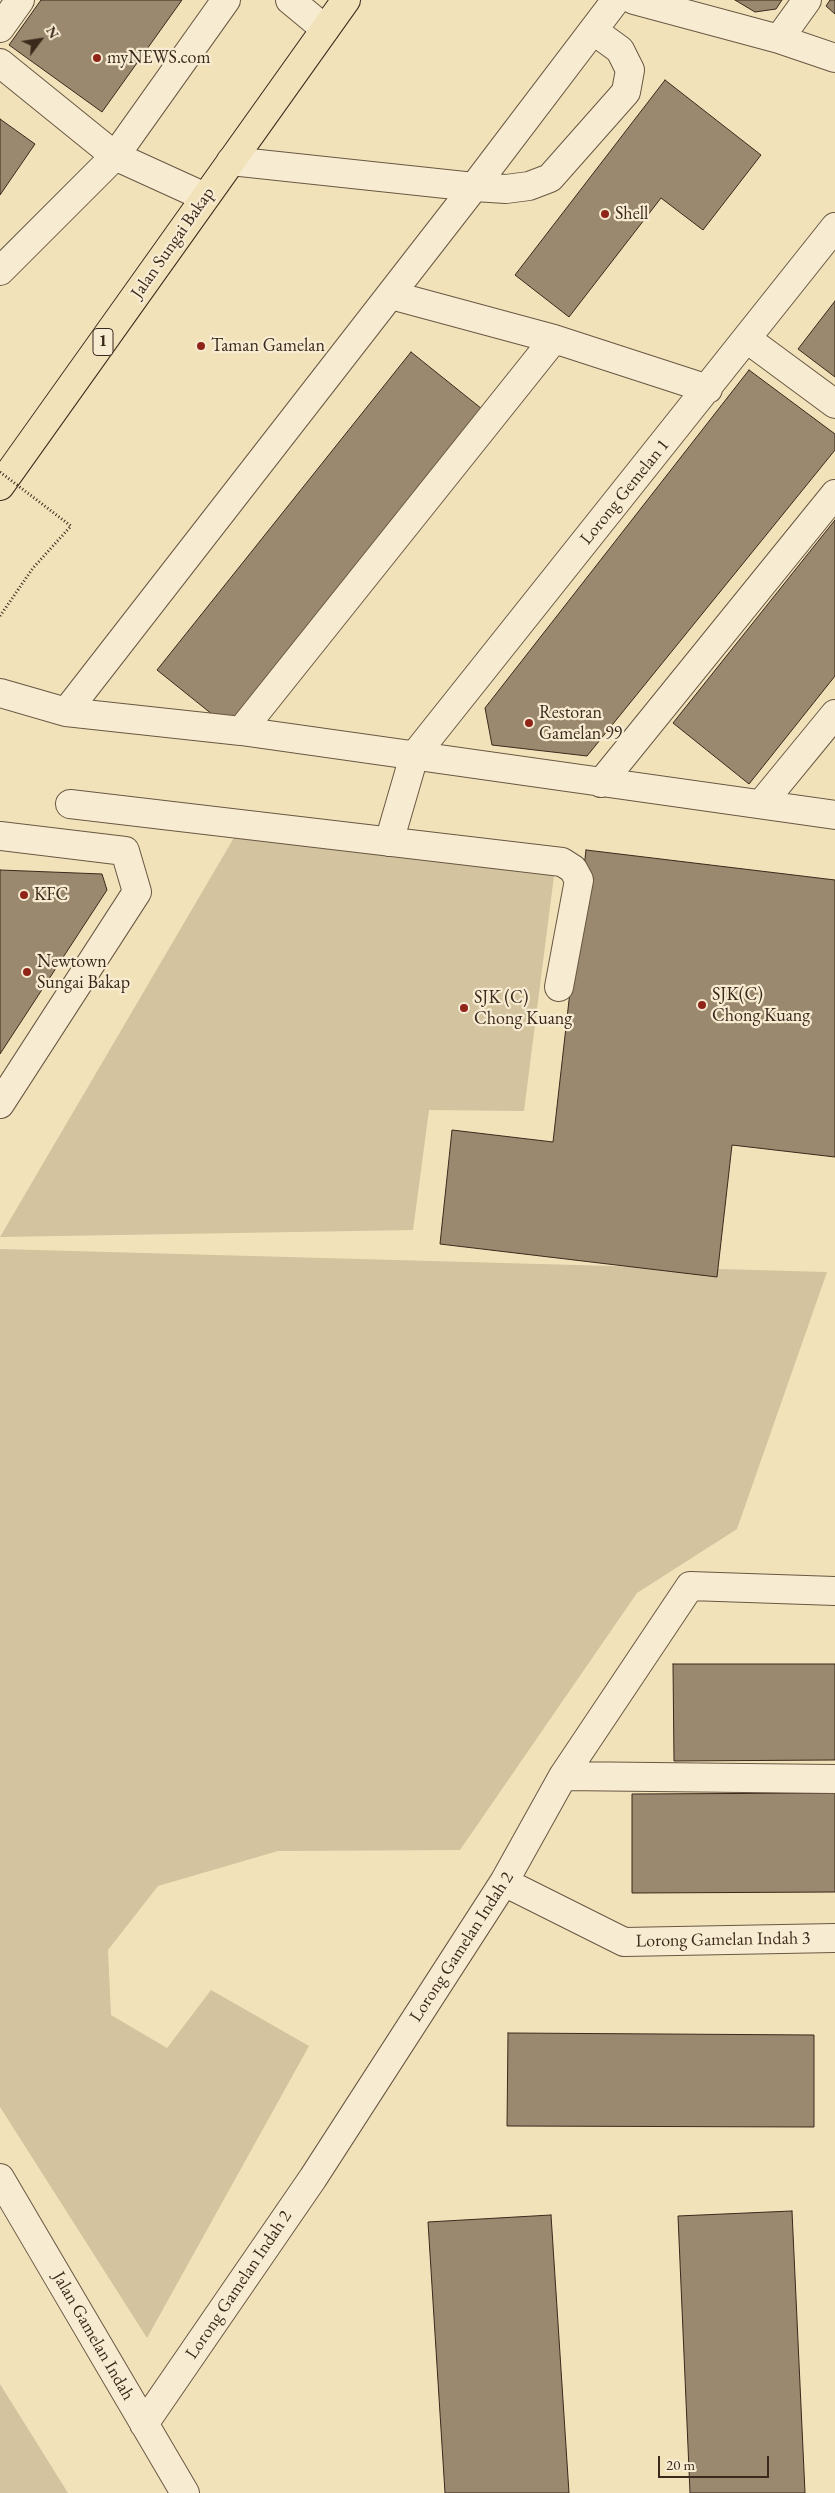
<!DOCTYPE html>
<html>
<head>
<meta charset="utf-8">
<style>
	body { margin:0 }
	#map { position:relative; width:835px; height:2493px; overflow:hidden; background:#f2e2b9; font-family:"EB Garamond",serif }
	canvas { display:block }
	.north { position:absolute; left:15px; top:15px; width:50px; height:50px; -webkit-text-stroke:4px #f7ecd2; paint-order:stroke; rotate:59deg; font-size:14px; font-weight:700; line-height:20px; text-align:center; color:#3b291c }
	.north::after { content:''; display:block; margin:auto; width:18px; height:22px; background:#3b291c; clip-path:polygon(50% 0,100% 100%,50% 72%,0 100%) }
	.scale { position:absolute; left:658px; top:2456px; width:111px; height:22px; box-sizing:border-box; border:2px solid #3b291c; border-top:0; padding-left:6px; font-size:15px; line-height:18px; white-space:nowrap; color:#3b291c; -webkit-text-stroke:4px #f7ecd2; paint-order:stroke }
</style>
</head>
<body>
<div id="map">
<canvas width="835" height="2493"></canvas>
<div class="north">N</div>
<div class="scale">20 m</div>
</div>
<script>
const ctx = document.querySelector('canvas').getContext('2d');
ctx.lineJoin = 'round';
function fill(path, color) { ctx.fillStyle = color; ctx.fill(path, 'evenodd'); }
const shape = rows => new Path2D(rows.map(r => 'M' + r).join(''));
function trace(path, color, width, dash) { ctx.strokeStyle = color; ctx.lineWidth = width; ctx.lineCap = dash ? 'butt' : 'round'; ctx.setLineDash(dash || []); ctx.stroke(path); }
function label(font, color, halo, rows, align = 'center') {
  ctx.font = font + ' "EB Garamond",serif'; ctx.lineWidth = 4.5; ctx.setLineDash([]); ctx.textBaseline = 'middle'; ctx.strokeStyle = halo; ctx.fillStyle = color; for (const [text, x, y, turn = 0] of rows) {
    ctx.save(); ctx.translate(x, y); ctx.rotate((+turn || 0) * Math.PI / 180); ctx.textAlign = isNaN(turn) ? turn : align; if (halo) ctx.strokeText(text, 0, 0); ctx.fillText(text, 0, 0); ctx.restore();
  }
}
const green = shape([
	[242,824,557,852,524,1111,429,1110,413,1230,0,1237],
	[0,1249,827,1272,737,1529,637,1593,460,1850,278,1851,158,1886,108,1950,111,2015,167,2048,211,1990,309,2046,147,2338,0,2107],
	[0,2384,68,2493,0,2493]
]);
const building = shape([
	[41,0,182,0,102,112,9,45,41,0],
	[735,0,782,0,776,9,755,12,735,0],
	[830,0,835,0,835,14,826,6,830,0],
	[665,80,761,155,703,230,661,198,569,317,515,275,665,80],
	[0,119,35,144,0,195,0,119],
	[835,301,835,377,798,349,835,301],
	[411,352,482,409,228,727,157,670,411,352],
	[749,370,835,434,835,450,587,756,492,745,485,708,749,370],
	[835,520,835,676,749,784,673,723,835,520],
	[586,850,835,880,835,1157,732,1145,717,1277,440,1244,452,1130,553,1142,586,850],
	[0,870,102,874,107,890,0,1054,0,870],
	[673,1664,835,1664,835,1760,674,1761,673,1664],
	[835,1793,835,1892,632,1893,632,1794,835,1793],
	[508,2033,814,2035,814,2127,507,2126,508,2033],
	[792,2211,805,2493,690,2493,678,2216,792,2211],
	[551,2215,569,2493,445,2493,428,2222,551,2215]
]);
const path = shape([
	[0,616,33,568,71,526]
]);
const minor = shape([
	[290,0,325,29],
	[634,0,779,39,835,58],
	[0,28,20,0],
	[779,39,807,0],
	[0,63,115,156,205,197],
	[231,161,474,187,506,189,529,186,550,178,626,92,630,70,620,50,594,31],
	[0,271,115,156,226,0],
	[391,295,554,339,708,389],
	[747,339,835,404],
	[0,693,66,712,241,731,835,815],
	[66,712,474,187,616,0],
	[241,731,554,339],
	[601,783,835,494],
	[762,803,835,714],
	[70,804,562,862,573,869,579,880,559,987],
	[0,836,125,851,137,892,0,1104],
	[389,842,414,756,835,227],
	[563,1776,835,1779],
	[504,1882,624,1942,835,1938],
	[0,2178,185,2493],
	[144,2424,313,2178,504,1882,563,1776,690,1586,835,1591]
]);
const highway = shape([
	[0,486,346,0]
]);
const pathBridge = shape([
	[0,472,71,526]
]);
const markers = [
	[97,58,5,"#8f2418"],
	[605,214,5,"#8f2418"],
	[201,346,5,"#8f2418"],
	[529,723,5,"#8f2418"],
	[24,895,5,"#8f2418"],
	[27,972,5,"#8f2418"],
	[702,1005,5,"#8f2418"],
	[464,1008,5,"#8f2418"]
];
const shields = [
	[103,342,20]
];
const shieldNames = [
	["1",103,342]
];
const poiNames = [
	["myNEWS.com",107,58],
	["Shell",615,214],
	["Taman Gamelan",211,346],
	["Restoran",539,713],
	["Gamelan 99",539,734],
	["KFC",34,895],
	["Newtown",37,962],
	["Sungai Bakap",37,983],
	["SJK(C)",712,995],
	["Chong Kuang",712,1016],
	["SJK (C)",474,998],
	["Chong Kuang",474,1019]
];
const streetNames = [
	["Jalan Sungai Bakap",173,243,-55],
	["Lorong Gemelan 1",625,492,-51],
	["Lorong Gamelan Indah 3",723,1940,-1],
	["Lorong Gamelan Indah 2",462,1947,-57],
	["Lorong Gamelan Indah 2",239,2285,-56],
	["Jalan Gamelan Indah",93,2336,60]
];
fill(green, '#d3c39e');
fill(building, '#9a896e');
trace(building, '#3b291c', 1);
trace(minor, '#695743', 30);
trace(highway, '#3b291c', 30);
trace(path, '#3b291c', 3, [1, 2.5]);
trace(minor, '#f7ecd2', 28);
trace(highway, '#f2e2b9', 28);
trace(pathBridge, '#3b291c', 3, [1, 2.5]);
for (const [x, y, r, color] of markers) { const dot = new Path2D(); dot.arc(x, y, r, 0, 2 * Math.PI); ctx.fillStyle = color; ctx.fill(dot); trace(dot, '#f7ecd2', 2); }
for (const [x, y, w] of shields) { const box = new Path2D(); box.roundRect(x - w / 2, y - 13.5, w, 27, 4); ctx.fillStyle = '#f7ecd2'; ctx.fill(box); trace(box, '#3b291c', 1); }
label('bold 16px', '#3b291c', null, shieldNames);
label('18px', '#3b291c', '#f7ecd2', poiNames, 'left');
label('18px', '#3b291c', '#f7ecd2', streetNames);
</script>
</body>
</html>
